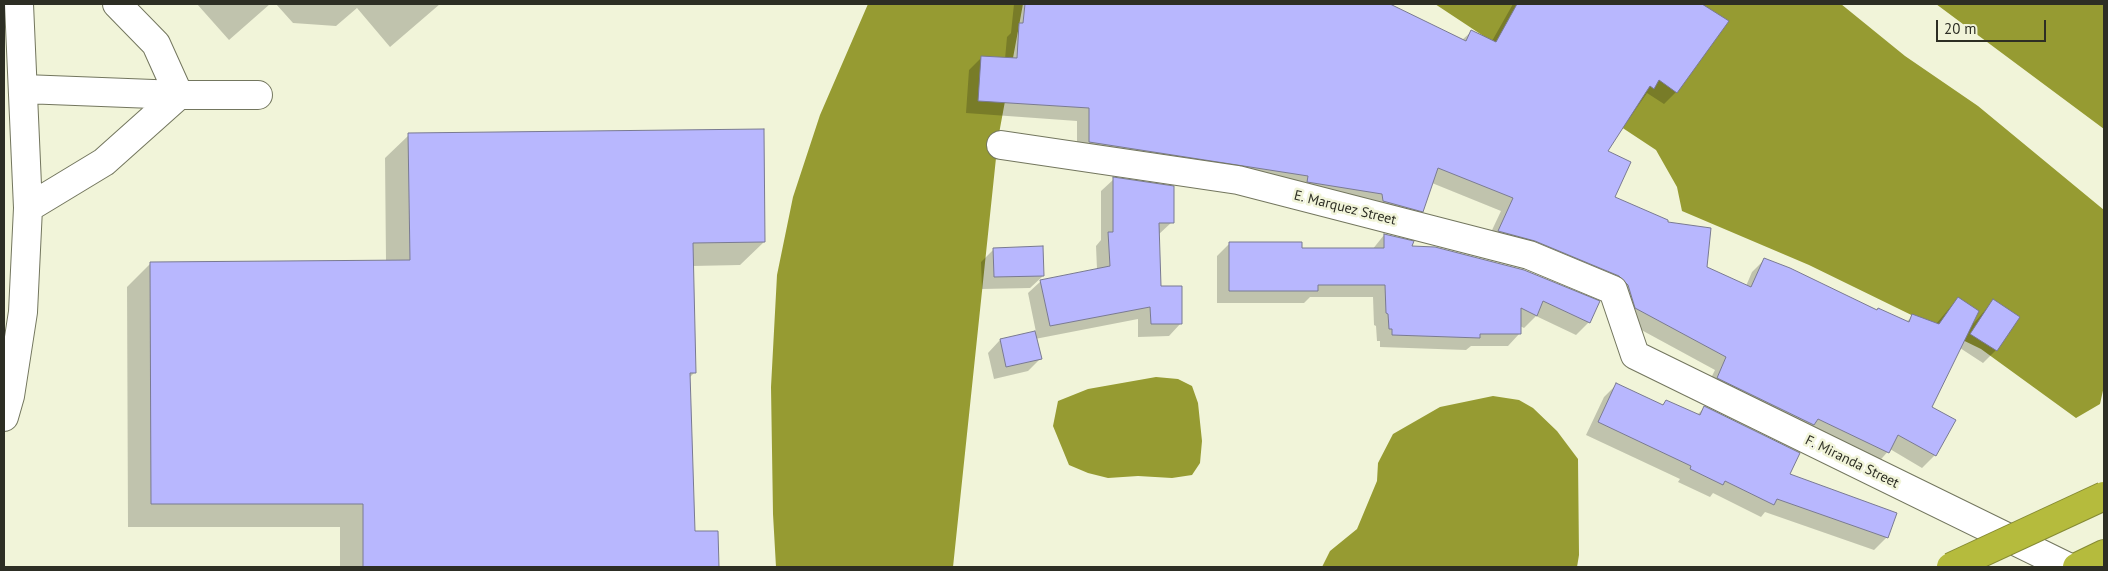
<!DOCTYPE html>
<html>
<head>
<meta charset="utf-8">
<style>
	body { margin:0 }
	#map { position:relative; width:2108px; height:571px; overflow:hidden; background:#f1f4d9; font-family:"PT Sans",sans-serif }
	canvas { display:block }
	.frame { position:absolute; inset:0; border:5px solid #2d2e24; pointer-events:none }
	.scale { position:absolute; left:1936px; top:20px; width:110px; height:22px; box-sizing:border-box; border:2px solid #2d2e24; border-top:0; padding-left:6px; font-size:15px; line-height:18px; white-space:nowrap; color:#2d2e24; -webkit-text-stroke:4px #f1f4d9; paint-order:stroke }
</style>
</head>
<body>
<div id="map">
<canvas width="2108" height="571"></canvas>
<div class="frame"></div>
<div class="scale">20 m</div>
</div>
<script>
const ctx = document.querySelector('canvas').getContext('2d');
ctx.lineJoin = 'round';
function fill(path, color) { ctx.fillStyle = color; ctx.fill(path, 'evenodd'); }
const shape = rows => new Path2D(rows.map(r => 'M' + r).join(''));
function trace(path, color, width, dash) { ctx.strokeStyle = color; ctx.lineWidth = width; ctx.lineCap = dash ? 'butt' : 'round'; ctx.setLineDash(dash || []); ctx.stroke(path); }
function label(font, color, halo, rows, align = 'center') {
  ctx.font = font + ' "PT Sans",sans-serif'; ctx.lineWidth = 5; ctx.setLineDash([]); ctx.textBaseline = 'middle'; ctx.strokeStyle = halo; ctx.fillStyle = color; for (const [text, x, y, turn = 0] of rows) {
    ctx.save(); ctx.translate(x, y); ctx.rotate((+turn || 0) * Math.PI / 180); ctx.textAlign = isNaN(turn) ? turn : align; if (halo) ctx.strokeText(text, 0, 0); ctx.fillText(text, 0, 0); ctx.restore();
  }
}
const water = shape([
	[868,4,1023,4,998,139,953,567,776,567,773,514,771,387,777,275,793,197,820,115],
	[1435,4,1841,4,1905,56,1978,106,2104,210,2104,386,2100,404,2076,418,1981,349,1809,265,1682,211,1677,187,1656,150],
	[1936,4,2104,4,2104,129],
	[1156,377,1178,379,1192,386,1198,403,1202,441,1200,463,1192,475,1172,478,1138,476,1108,478,1088,473,1069,465,1053,426,1058,401,1088,389],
	[1493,396,1519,400,1533,408,1557,431,1578,459,1579,555,1577,567,1322,567,1330,551,1357,529,1377,481,1378,463,1393,434,1440,407]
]);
const shadow = shape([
	[197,4,270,4,229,40],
	[276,4,440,4,390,47,357,8,336,26,293,23],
	[1014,4,1394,4,1393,6,1462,40,1471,32,1492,41,1513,4,1699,4,1727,21,1676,92,1664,104,1647,93,1606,152,1614,198,1705,268,1746,286,1752,272,1765,259,1877,311,1906,322,1913,316,1936,324,1958,298,1974,323,1993,301,2018,318,1996,350,1983,363,1960,348,1931,407,1935,455,1922,468,1890,449,1876,465,1705,390,1715,370,1623,320,1615,297,1486,243,1501,211,1432,183,1422,211,1410,224,1077,154,1077,121,966,113,969,70,981,58,1005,59,1007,37,1011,33],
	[409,135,764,242,740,265,692,266,695,372,689,378,694,532,717,532,717,567,340,567,340,527,128,527,127,287,151,263,386,261,385,158],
	[1114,179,1172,222,1158,235,1160,287,1181,323,1169,336,1138,337,1138,319,1035,339,1040,359,1028,371,994,379,988,353,1000,340,1036,332,1028,293,1041,281,1097,269,1096,246,1101,240,1101,191],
	[1384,235,1412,242,1410,247,1434,248,1589,322,1576,335,1536,316,1524,328,1520,326,1520,333,1508,346,1471,346,1466,350,1380,347,1380,341,1377,341,1376,326,1374,325,1373,297,1310,297,1304,303,1217,303,1217,256,1230,243,1301,250,1372,250],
	[994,249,1043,276,1030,288,982,289,981,262],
	[1616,385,1662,405,1666,401,1697,415,1704,408,1788,475,1887,537,1874,550,1765,512,1761,517,1713,493,1710,497,1678,482,1680,479,1586,435,1604,397]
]);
const building = shape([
	[1025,4,1390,4,1466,41,1471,30,1496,42,1517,4,1702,4,1729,21,1677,93,1659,80,1654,89,1650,86,1608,151,1631,162,1615,197,1668,220,1668,222,1711,228,1707,267,1751,287,1764,258,1790,268,1877,310,1878,308,1909,322,1912,314,1939,324,1958,297,1979,311,1932,407,1956,420,1936,456,1898,435,1889,453,1818,419,1814,425,1717,378,1726,357,1635,308,1628,285,1619,276,1535,241,1498,231,1513,198,1438,168,1423,212,1383,201,1382,194,1307,182,1308,176,1089,142,1089,108,978,101,981,56,1017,58,1019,23,1023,23,1025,4],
	[764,129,765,242,693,243,696,373,690,373,695,531,718,531,719,567,363,567,363,504,151,504,150,262,410,260,408,133,764,129],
	[1113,177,1174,186,1174,223,1159,223,1161,286,1182,286,1182,324,1151,324,1150,307,1050,326,1040,280,1110,266,1108,232,1113,232,1113,177],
	[1384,234,1414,241,1412,246,1435,247,1524,270,1600,301,1590,323,1543,301,1537,316,1521,308,1521,334,1480,334,1480,338,1392,335,1392,329,1389,329,1388,314,1386,313,1385,285,1318,285,1318,291,1229,291,1229,242,1302,242,1302,248,1384,248,1384,234],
	[1043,246,1044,276,994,277,993,248,1043,246],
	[1993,299,2020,317,1997,351,1970,334,1993,299],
	[1035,331,1042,359,1006,367,1000,339,1035,331],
	[1616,383,1663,405,1666,400,1700,415,1704,406,1800,453,1790,474,1897,513,1888,538,1777,499,1774,505,1725,481,1723,485,1690,469,1691,466,1598,422,1616,383]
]);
const minor = shape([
	[117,4,156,44,179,95],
	[24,89,179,95,258,95],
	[1001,145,1238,180,1529,255,1613,290,1635,355,2068,567],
	[28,208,104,162,179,95],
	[4,417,10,396,23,312,28,208,19,4]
]);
const highway = shape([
	[2077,567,2104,554]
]);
const highwayBridge = shape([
	[1951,567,2104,496]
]);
const streetNames = [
	["E. Marquez Street",1345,208,14],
	["F. Miranda Street",1852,462,26]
];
fill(water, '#969b32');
fill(shadow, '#0003');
fill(building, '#b8b7fe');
trace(building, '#797a91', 1);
trace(minor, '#73765e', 30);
trace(highway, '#858a34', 30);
trace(minor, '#fff', 28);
trace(highway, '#b5bb3d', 28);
trace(highwayBridge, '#858a34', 30, []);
trace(highwayBridge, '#b5bb3d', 28);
label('14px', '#2d2e24', '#f1f4d9', streetNames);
</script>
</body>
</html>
